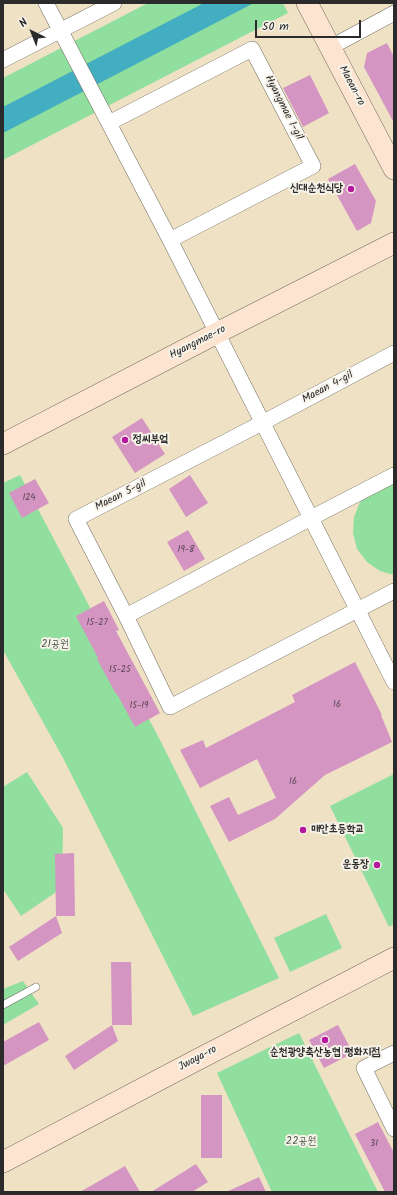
<!DOCTYPE html>
<html>
<head>
<meta charset="utf-8">
<style>
	body { margin:0 }
	#map { position:relative; width:397px; height:1195px; overflow:hidden; background:#efe1c3; font-family:Kalam,sans-serif }
	canvas { display:block }
	.frame { position:absolute; inset:0; border:4px solid #2b2b2b; pointer-events:none }
	.north { position:absolute; left:12px; top:12px; width:40px; height:40px; -webkit-text-stroke:3px #f7f3e8; paint-order:stroke; rotate:317deg; font-size:11px; font-weight:700; line-height:16px; text-align:center; color:#2b2b2b }
	.north::after { content:''; display:block; margin:auto; width:14px; height:18px; background:#2b2b2b; clip-path:polygon(50% 0,100% 100%,50% 72%,0 100%) }
	.scale { position:absolute; left:255px; top:20px; width:106px; height:18px; box-sizing:border-box; border:2px solid #2b2b2b; border-top:0; padding-left:5px; font-size:12px; line-height:14px; white-space:nowrap; color:#2b2b2b; -webkit-text-stroke:3px #f7f3e8; paint-order:stroke }
</style>
</head>
<body>
<div id="map">
<canvas width="397" height="1195"></canvas>
<div class="frame"></div>
<div class="north">N</div>
<div class="scale">50 m</div>
</div>
<script>
const ctx = document.querySelector('canvas').getContext('2d');
ctx.lineJoin = 'round';
function fill(path, color) { ctx.fillStyle = color; ctx.fill(path, 'evenodd'); }
const shape = rows => new Path2D(rows.map(r => 'M' + r).join(''));
function trace(path, color, width, dash) { ctx.strokeStyle = color; ctx.lineWidth = width; ctx.lineCap = dash ? 'butt' : 'round'; ctx.setLineDash(dash || []); ctx.stroke(path); }
function label(font, color, halo, rows, align = 'center') {
  ctx.font = font + ' Kalam,"Poor Story",sans-serif'; ctx.lineWidth = 4; ctx.setLineDash([]); ctx.textBaseline = 'middle'; ctx.strokeStyle = halo; ctx.fillStyle = color; for (const [text, x, y, turn = 0] of rows) {
    ctx.save(); ctx.translate(x, y); ctx.rotate((+turn || 0) * Math.PI / 180); ctx.textAlign = isNaN(turn) ? turn : align; if (halo) ctx.strokeText(text, 0, 0); ctx.fillText(text, 0, 0); ctx.restore();
  }
}
const green = shape([
	[148,3,283,3,288,13,3,160,3,78],
	[20,475,160,740,279,978,193,1016,63,758,3,650,3,483],
	[394,482,394,575,380,571,367,562,357,549,353,533,354,517,360,502,372,491],
	[27,772,63,828,62,888,21,916,3,889,3,787],
	[394,774,394,924,389,927,330,806],
	[326,914,342,948,290,972,274,938],
	[23,981,39,1004,3,1025,3,989],
	[299,1033,378,1192,272,1192,217,1073]
]);
const water = shape([
	[204,3,254,3,3,133,3,107]
]);
const building = shape([
	[387,43,394,57,394,123,364,67,367,53],
	[310,75,329,113,303,127,283,88],
	[355,164,376,201,371,223,357,231,328,179],
	[142,418,165,454,135,473,112,437],
	[190,475,208,503,186,517,169,489],
	[35,479,49,503,22,518,9,493],
	[188,530,205,559,184,571,167,542],
	[104,601,119,630,116,631,160,713,135,727,117,694,116,694,97,659,98,658,76,616],
	[355,662,382,715,381,715,392,742,325,775,275,819,229,842,210,806,229,797,238,815,276,798,257,759,200,788,180,750,203,740,206,748,295,702,292,695],
	[74,853,75,916,56,916,55,854],
	[56,916,62,933,18,961,9,947],
	[111,962,131,962,132,1025,112,1025],
	[39,1022,49,1040,3,1066,3,1042],
	[112,1025,118,1041,74,1070,65,1056],
	[338,1025,353,1053,324,1068,309,1040],
	[201,1095,222,1095,222,1158,201,1158],
	[378,1122,394,1153,394,1192,385,1192,355,1134],
	[196,1164,208,1182,192,1192,151,1192],
	[125,1166,140,1192,80,1192],
	[259,1177,266,1192,226,1192]
]);
const lane = shape([
	[3,1005,36,987]
]);
const street = shape([
	[46,3,170,240,394,682],
	[331,47,394,13],
	[3,60,114,3],
	[109,123,252,49,313,166,170,240],
	[394,353,262,423,76,519,126,616,170,707,394,591],
	[126,616,311,518,394,475],
	[394,1053,364,1068,394,1129]
]);
const secondary = shape([
	[307,3,394,169],
	[3,444,217,333,394,243],
	[3,1162,191,1063,394,958]
]);
const markers = [
	[351,189,4,"#b5179e"],
	[125,440,4,"#b5179e"],
	[303,830,4,"#b5179e"],
	[377,865,4,"#b5179e"],
	[325,1040,4,"#b5179e"]
];
const numberNames = [
	["124",29,498],
	["19-8",186,550],
	["15-27",97,623],
	["15-25",120,670],
	["16",337,705],
	["15-19",139,706],
	["16",293,782],
	["31",374,1144]
];
const streetNames = [
	["Maean-ro",351,86,62],
	["Hyangmae 1-gil",283,108,63],
	["Hyangmae-ro",198,343,-27],
	["Maean 4-gil",328,388,-28],
	["Maean 5-gil",121,496,-27],
	["Jwaya-ro",198,1059,-28]
];
const poiNames = [
	["신대순천식당",343,189],
	["정씨부엌",133,440,"left"],
	["매안초등학교",311,830,"left"],
	["운동장",369,865],
	["순천광양축산농협 평화지점",325,1053,"center"]
];
const parkNames = [
	["21공원",55,645],
	["22공원",301,1142]
];
fill(green, '#90df9e');
fill(water, '#43adc2');
fill(building, '#d595c2');
trace(lane, '#706b60', 8);
trace(street, '#706b60', 16);
trace(secondary, '#706b60', 22);
trace(lane, '#fff', 7);
trace(street, '#fff', 15);
trace(secondary, '#fde4d0', 21);
for (const [x, y, r, color] of markers) { const dot = new Path2D(); dot.arc(x, y, r, 0, 2 * Math.PI); ctx.fillStyle = color; ctx.fill(dot); trace(dot, '#f7f3e8', 1.5); }
label('9px', '#564651', null, numberNames);
label('11px', '#2b2b2b', '#f7f3e8', streetNames);
label('bold 11px', '#2b2b2b', '#f7f3e8', poiNames, 'right');
label('11px', '#445848', '#f7f3e8', parkNames);
</script>
</body>
</html>
